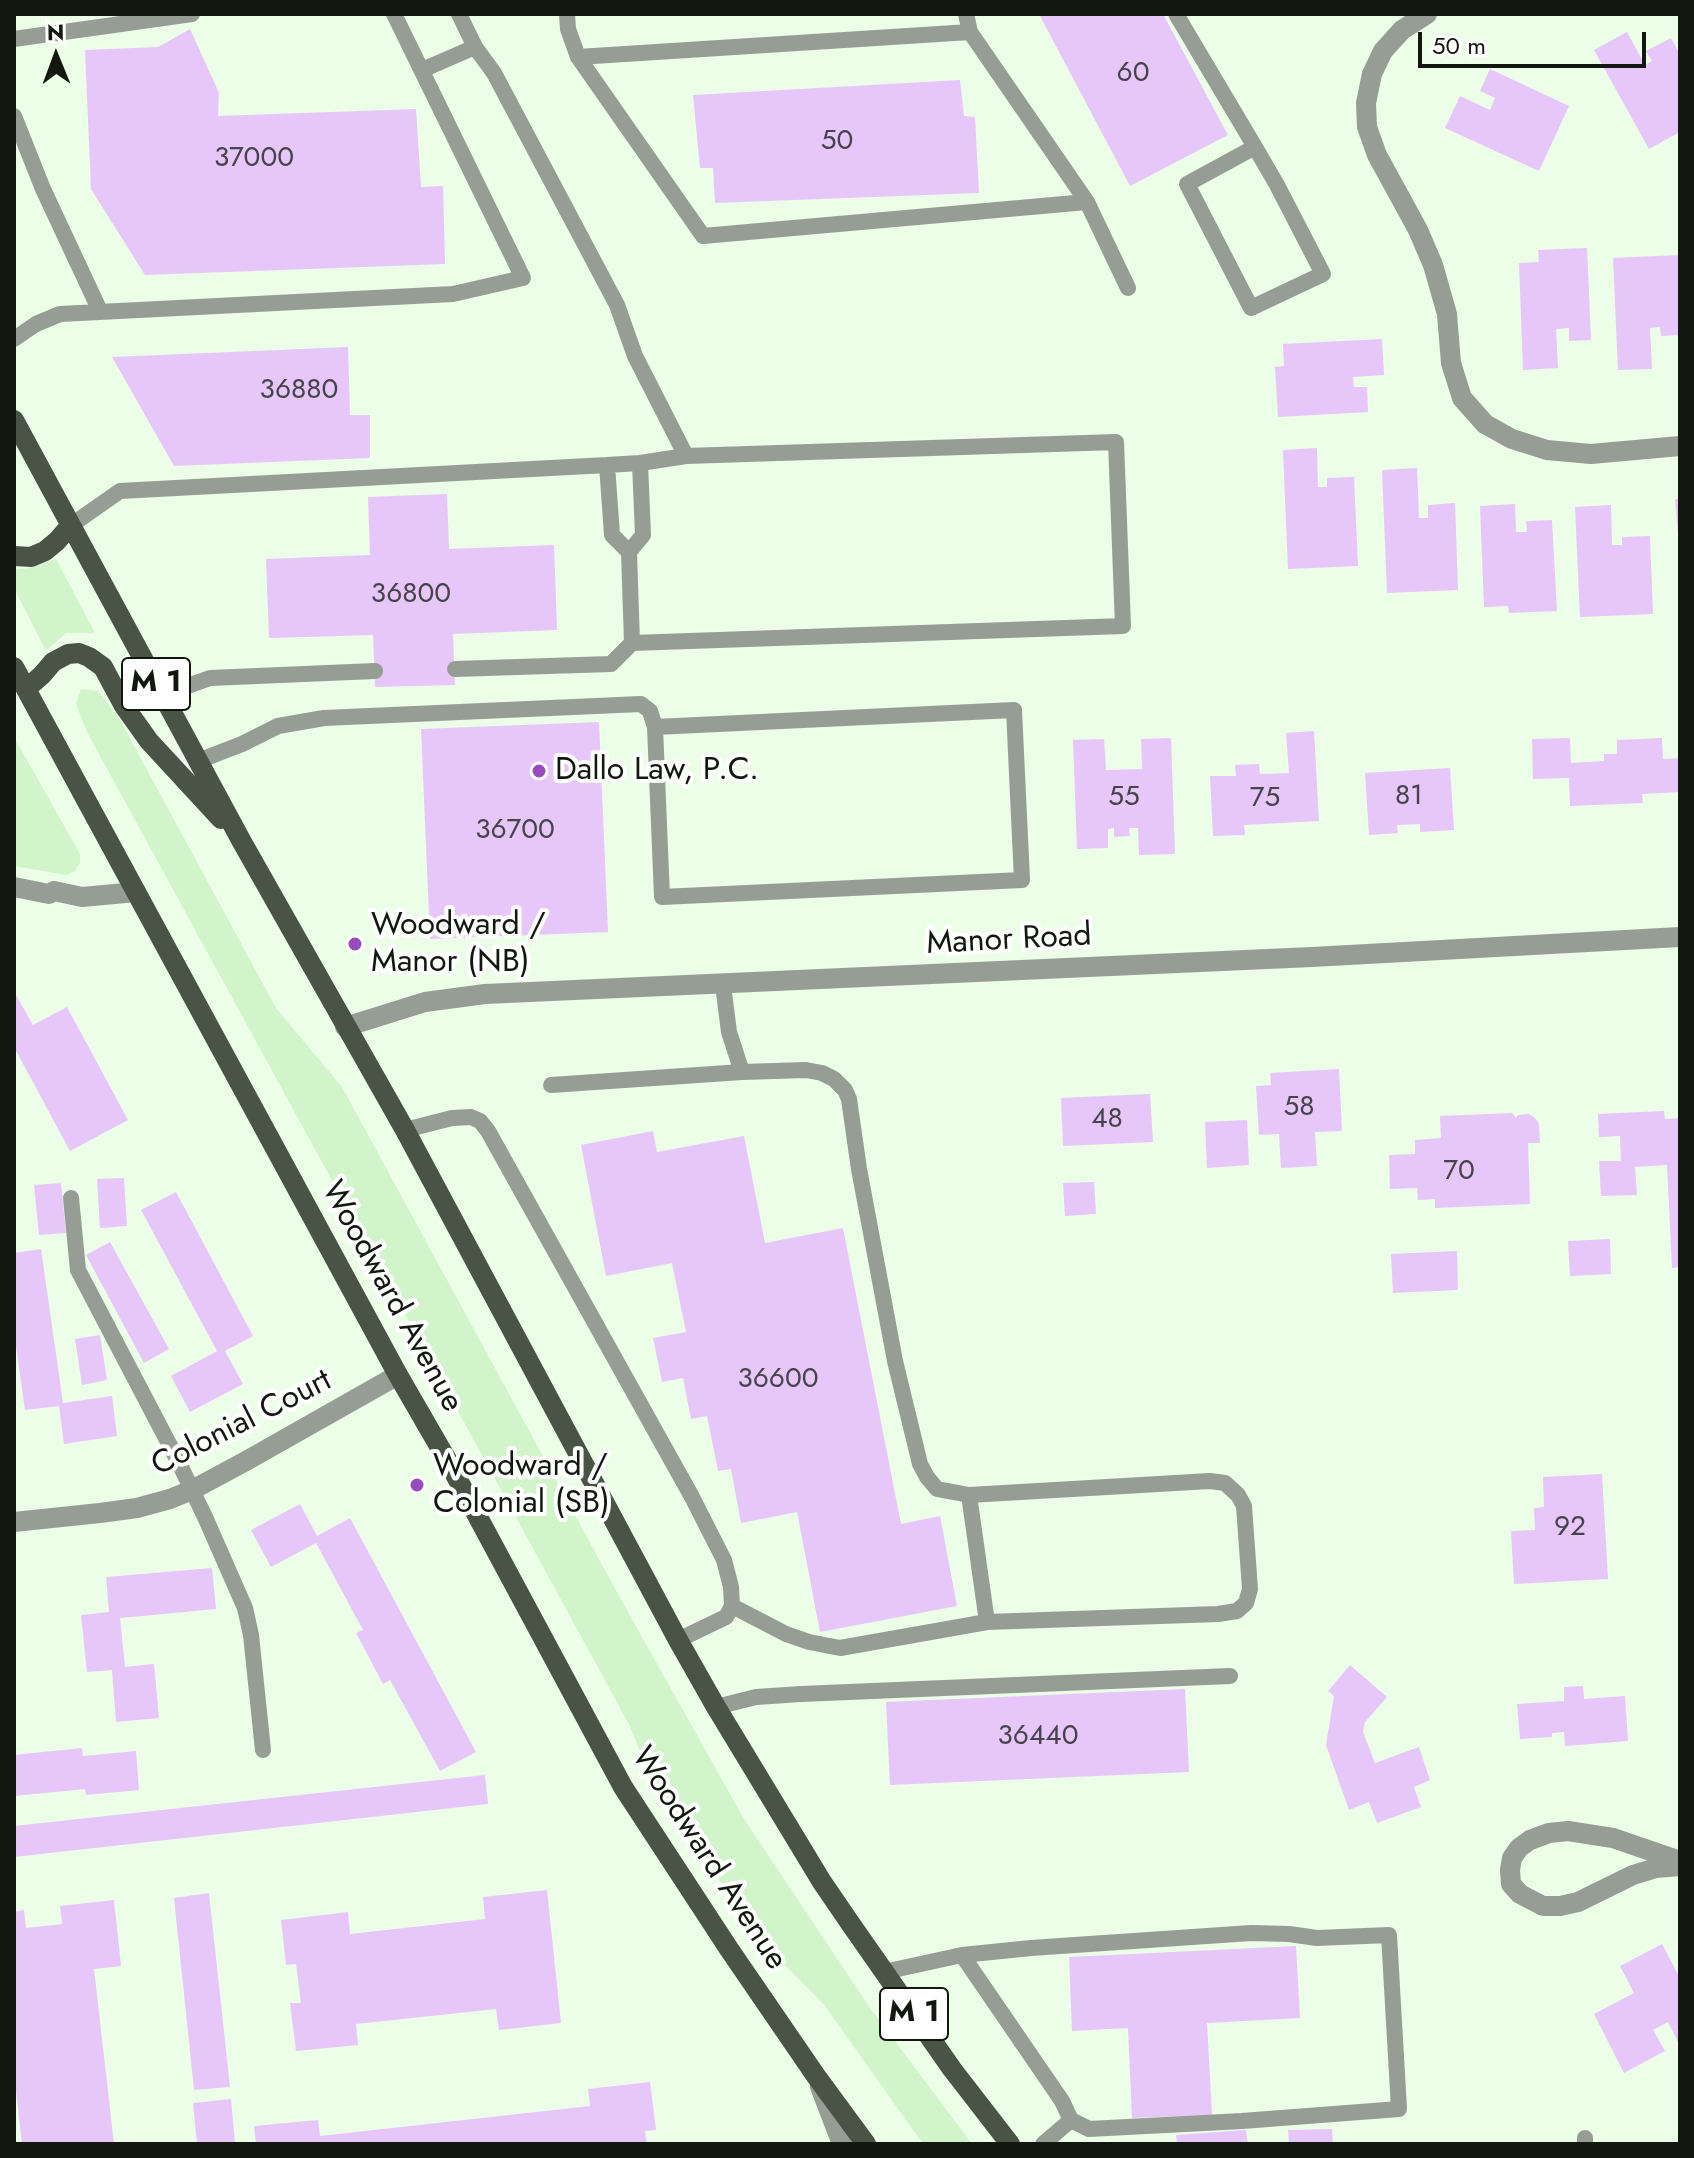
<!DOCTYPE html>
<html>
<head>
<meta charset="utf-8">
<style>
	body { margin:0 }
	#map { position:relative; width:1694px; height:2158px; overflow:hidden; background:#ecfde8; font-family:Jost,sans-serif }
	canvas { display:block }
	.frame { position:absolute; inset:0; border:16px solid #121710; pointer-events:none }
	.north { position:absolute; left:16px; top:16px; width:80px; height:80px; -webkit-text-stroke:6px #fff; paint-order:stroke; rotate:359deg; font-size:22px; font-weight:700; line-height:32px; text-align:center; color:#121710 }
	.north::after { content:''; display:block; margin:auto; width:28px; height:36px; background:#121710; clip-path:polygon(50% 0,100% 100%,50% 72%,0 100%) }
	.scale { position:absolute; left:1418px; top:32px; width:228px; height:36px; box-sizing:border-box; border:4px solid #121710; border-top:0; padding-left:10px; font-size:24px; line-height:28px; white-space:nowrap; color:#121710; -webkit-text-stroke:6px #fff; paint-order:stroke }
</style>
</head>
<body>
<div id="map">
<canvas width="1694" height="2158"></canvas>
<div class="frame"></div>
<div class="north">N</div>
<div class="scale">50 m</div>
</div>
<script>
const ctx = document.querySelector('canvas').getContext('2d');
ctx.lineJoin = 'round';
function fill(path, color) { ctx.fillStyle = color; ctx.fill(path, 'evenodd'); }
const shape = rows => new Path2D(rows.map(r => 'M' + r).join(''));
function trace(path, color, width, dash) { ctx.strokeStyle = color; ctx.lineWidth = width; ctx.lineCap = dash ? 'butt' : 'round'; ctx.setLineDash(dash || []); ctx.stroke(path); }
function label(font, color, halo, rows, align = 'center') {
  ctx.font = font + ' Jost,sans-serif'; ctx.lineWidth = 8; ctx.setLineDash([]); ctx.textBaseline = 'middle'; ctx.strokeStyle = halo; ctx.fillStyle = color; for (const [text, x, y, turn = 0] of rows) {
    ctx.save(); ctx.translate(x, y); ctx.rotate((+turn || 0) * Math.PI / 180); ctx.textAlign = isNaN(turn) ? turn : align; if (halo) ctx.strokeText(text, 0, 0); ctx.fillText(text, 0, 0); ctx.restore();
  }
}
const green = shape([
	[56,559,95,633,66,633,46,651,14,588,14,570,29,568],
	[81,689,98,691,120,720,276,1008,342,1087,619,1596,744,1819,868,2005,972,2144,923,2144,825,2006,752,1932,645,1764,630,1726,87,732,76,704],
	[14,737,80,854,80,863,75,871,66,875,14,866]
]);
const building = shape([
	[1039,14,1163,14,1228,135,1130,186],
	[190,29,219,93,218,116,416,109,421,187,443,186,445,264,145,275,91,189,85,50,158,47],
	[1627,32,1645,65,1652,61,1646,51,1671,38,1680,54,1680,132,1649,149,1594,50],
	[1490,69,1569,106,1539,171,1445,128,1460,96,1490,110,1495,98,1480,91],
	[960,80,964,116,975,117,979,193,715,203,713,168,700,168,693,95],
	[1587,248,1591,340,1569,341,1569,328,1556,329,1558,368,1523,370,1519,263,1539,262,1538,250],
	[1680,255,1680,335,1661,336,1660,327,1650,328,1652,369,1618,370,1613,258],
	[1382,339,1384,375,1353,377,1354,387,1367,387,1368,412,1278,417,1275,367,1284,366,1283,344],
	[348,347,350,415,370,415,370,458,174,466,112,357],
	[1317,448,1318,487,1327,487,1327,478,1354,477,1358,566,1288,569,1283,450],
	[1417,468,1419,518,1428,518,1428,505,1455,503,1458,590,1387,593,1382,470],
	[447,494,449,549,554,545,557,630,453,634,455,685,375,687,373,635,269,638,266,559,370,555,368,497],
	[1675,499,1680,499,1680,533,1678,533],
	[1515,504,1516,532,1527,532,1526,521,1552,520,1557,611,1509,613,1508,606,1484,607,1480,506],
	[1611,505,1612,545,1622,545,1622,537,1650,536,1653,614,1580,617,1575,507],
	[599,722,608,932,430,939,421,729],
	[1314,731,1319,821,1244,825,1245,835,1213,836,1210,776,1236,776,1235,765,1259,764,1260,774,1289,773,1286,733],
	[1171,738,1175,854,1139,855,1138,828,1129,828,1130,836,1114,837,1114,828,1108,829,1108,848,1077,849,1073,740,1104,739,1106,770,1142,769,1141,739],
	[1570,738,1571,763,1604,761,1604,754,1617,754,1617,740,1662,738,1663,759,1680,758,1680,792,1642,794,1643,803,1570,806,1569,778,1533,779,1532,739],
	[1450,768,1454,830,1420,832,1420,824,1397,825,1398,833,1369,835,1365,773],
	[16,995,33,1025,67,1007,128,1120,70,1151,14,1047,14,996],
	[1339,1069,1342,1131,1315,1132,1317,1166,1281,1168,1279,1134,1259,1135,1256,1086,1271,1085,1270,1073],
	[1150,1094,1153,1142,1063,1146,1061,1098],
	[1664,1111,1665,1119,1680,1118,1680,1267,1672,1268,1667,1165,1635,1167,1637,1195,1601,1196,1599,1161,1621,1161,1620,1136,1599,1137,1598,1114],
	[1512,1113,1516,1118,1518,1115,1529,1114,1535,1118,1539,1124,1540,1143,1528,1143,1530,1204,1435,1208,1435,1199,1418,1200,1417,1188,1390,1189,1389,1155,1415,1154,1415,1140,1441,1138,1440,1116],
	[1247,1120,1249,1165,1207,1168,1205,1122],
	[653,1131,657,1152,744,1136,765,1243,843,1228,901,1524,940,1516,957,1606,820,1632,797,1512,741,1523,731,1469,718,1471,707,1416,691,1419,683,1378,662,1382,653,1338,686,1332,672,1263,606,1276,581,1145],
	[124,1178,127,1226,100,1228,97,1179],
	[1094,1182,1096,1214,1065,1216,1063,1183],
	[61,1183,66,1233,39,1235,34,1185],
	[176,1192,253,1336,225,1351,243,1384,190,1412,171,1376,217,1351,141,1210],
	[1610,1239,1611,1274,1570,1276,1568,1241],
	[110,1242,169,1349,144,1363,86,1255],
	[41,1249,63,1403,112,1396,117,1436,64,1444,59,1406,25,1410,14,1332,14,1253],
	[1457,1251,1458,1290,1393,1293,1391,1254],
	[100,1335,107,1380,82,1385,75,1339],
	[1602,1474,1608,1579,1514,1584,1511,1531,1535,1530,1534,1508,1544,1507,1543,1477],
	[300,1504,317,1536,350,1518,476,1752,440,1771,390,1680,383,1684,356,1633,363,1630,316,1543,271,1567,251,1530],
	[212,1568,216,1609,120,1618,125,1667,154,1664,159,1718,116,1722,112,1670,87,1672,81,1615,109,1612,106,1577],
	[1350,1665,1387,1697,1365,1722,1363,1732,1375,1763,1419,1747,1430,1780,1414,1787,1421,1807,1377,1823,1369,1802,1349,1810,1326,1745,1334,1696,1328,1691],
	[1583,1686,1584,1699,1625,1696,1628,1741,1565,1746,1564,1732,1552,1733,1552,1737,1520,1739,1517,1704,1564,1701,1564,1687],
	[1185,1689,1189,1772,890,1785,886,1702],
	[82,1748,83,1756,136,1751,139,1790,86,1795,85,1789,14,1796,14,1755],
	[485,1775,488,1804,14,1857,14,1826],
	[547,1890,561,2023,499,2030,496,2009,356,2024,358,2045,296,2051,290,2003,301,2003,296,1964,286,1965,281,1920,348,1912,350,1934,485,1919,483,1897],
	[209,1893,230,2087,194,2090,174,1898],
	[114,1900,121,1966,94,1969,114,2144,22,2144,14,2073,14,1912,24,1910,26,1928,62,1924,60,1906],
	[1662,1944,1680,1978,1680,2046,1668,2022,1653,2030,1665,2051,1624,2073,1594,2014,1634,1993,1620,1966],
	[1296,1946,1300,2018,1207,2023,1212,2115,1132,2118,1128,2028,1072,2031,1069,1957],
	[650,2082,656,2130,645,2131,647,2144,256,2144,254,2126,318,2120,320,2136,590,2106,588,2089],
	[231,2099,235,2144,197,2144,193,2103],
	[1332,2129,1333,2144,1289,2144,1288,2130],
	[1246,2130,1248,2144,1177,2144,1176,2135]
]);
const service = shape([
	[459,14,475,47,494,73,617,305,635,356,686,456,1116,442,1123,626,632,643],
	[567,14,568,29,578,57,703,236,1087,202,1128,288],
	[1176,14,1255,147,1277,185,1323,274,1251,308,1187,184,1255,147],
	[970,32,1087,202],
	[14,39,192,14],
	[578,57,970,32,966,14],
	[422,70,475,47],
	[14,116,43,189,100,311],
	[14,339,36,324,60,314,453,294,523,278,394,14],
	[607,465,612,535,629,552,643,535,640,463],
	[70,526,120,491,607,465,640,463,686,456],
	[455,669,611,664,632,643,629,552],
	[162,695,210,678,375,671],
	[198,761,242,744,278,726,324,718,641,704,650,711,655,727,662,897,1022,880,1014,710,655,727],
	[723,985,729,1032,742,1072],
	[551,1085,742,1072,806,1070,822,1073,834,1079,845,1090,849,1099,859,1169,895,1361,920,1464,927,1477,937,1489,969,1495,1210,1481,1225,1483,1238,1495,1244,1506,1250,1589,1246,1603,1237,1611,1218,1614,987,1622,969,1495],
	[405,1130,452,1118,471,1117,480,1121,488,1131,692,1497,724,1560,731,1587,732,1606,726,1617,678,1640],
	[71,1198,78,1270,178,1461,205,1517,245,1608,251,1635,263,1750],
	[732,1606,786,1634,809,1642,840,1648,987,1622],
	[716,1707,756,1697,801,1694,1230,1676],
	[884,1972,962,1955,1031,1948,1251,1933,1289,1934,1317,1938,1389,1935,1399,2109,1242,2121,1089,2129,1071,2120,1062,2101,962,1955],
	[1043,2144,1071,2120],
	[1585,2144,1585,2138]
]);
const minor = shape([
	[1427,14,1402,30,1383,51,1372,74,1366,103,1367,127,1377,155,1418,230,1433,265,1447,314,1451,363,1462,398,1485,424,1512,439,1547,450,1591,454,1680,446],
	[14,887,49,894,54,891,82,897,136,892],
	[345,1027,425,1002,485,994,1312,957,1680,937],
	[14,1522,100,1513,137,1508,170,1499,192,1490,246,1461,398,1375],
	[1680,1861,1613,1838,1568,1831,1549,1833,1530,1840,1519,1848,1512,1858,1510,1870,1511,1884,1520,1894,1543,1906,1560,1906,1578,1902,1633,1875,1656,1868,1680,1866]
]);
const tertiary = shape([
	[820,2087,842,2144]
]);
const primary = shape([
	[14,420,242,842,405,1130,678,1640,716,1707,822,1882,850,1923,952,2069,1010,2144],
	[14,556,31,557,45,551,57,541,70,526],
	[14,667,398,1375,450,1465,623,1787,729,1949,816,2076,866,2144],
	[26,689,42,675,53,662,68,654,79,653,89,657,103,667,124,706,149,741,221,819]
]);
const markers = [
	[539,771,8,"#994cbd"],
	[355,944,8,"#994cbd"],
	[417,1485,8,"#994cbd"]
];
const numberNames = [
	["60",1133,74],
	["50",837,142],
	["37000",254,159],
	["36880",299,391],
	["36800",411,595],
	["81",1409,797],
	["55",1124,798],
	["75",1265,799],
	["36700",515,831],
	["58",1299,1108],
	["48",1107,1120],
	["70",1459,1172],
	["36600",778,1380],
	["92",1570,1528],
	["36440",1038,1737]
];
const shields = [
	[156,684,68],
	[914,2014,68]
];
const shieldNames = [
	["M 1",156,684],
	["M 1",914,2014]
];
const poiNames = [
	["Dallo Law, P.C.",555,771],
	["Woodward /",371,926],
	["Manor (NB)",371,963],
	["Woodward /",433,1467],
	["Colonial (SB)",433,1504]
];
const streetNames = [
	["Manor Road",1009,941,-3],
	["Woodward Avenue",391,1297,61],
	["Colonial Court",242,1424,-27],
	["Woodward Avenue",708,1859,57]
];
fill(green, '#d2f4cb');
fill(building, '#e7c6f9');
trace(service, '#969d95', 16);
trace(minor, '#969d95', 20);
trace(tertiary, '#969d95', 20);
trace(primary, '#495446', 20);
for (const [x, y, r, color] of markers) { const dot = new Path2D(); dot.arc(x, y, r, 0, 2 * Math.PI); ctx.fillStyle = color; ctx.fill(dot); trace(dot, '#fff', 3); }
label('28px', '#47434a', null, numberNames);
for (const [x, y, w] of shields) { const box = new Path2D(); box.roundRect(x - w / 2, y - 26, w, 52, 6); ctx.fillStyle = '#fff'; ctx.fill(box); trace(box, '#121710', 2); }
label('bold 30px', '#121710', null, shieldNames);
label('32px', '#121710', '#fff', poiNames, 'left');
label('32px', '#121710', '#fff', streetNames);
</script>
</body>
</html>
